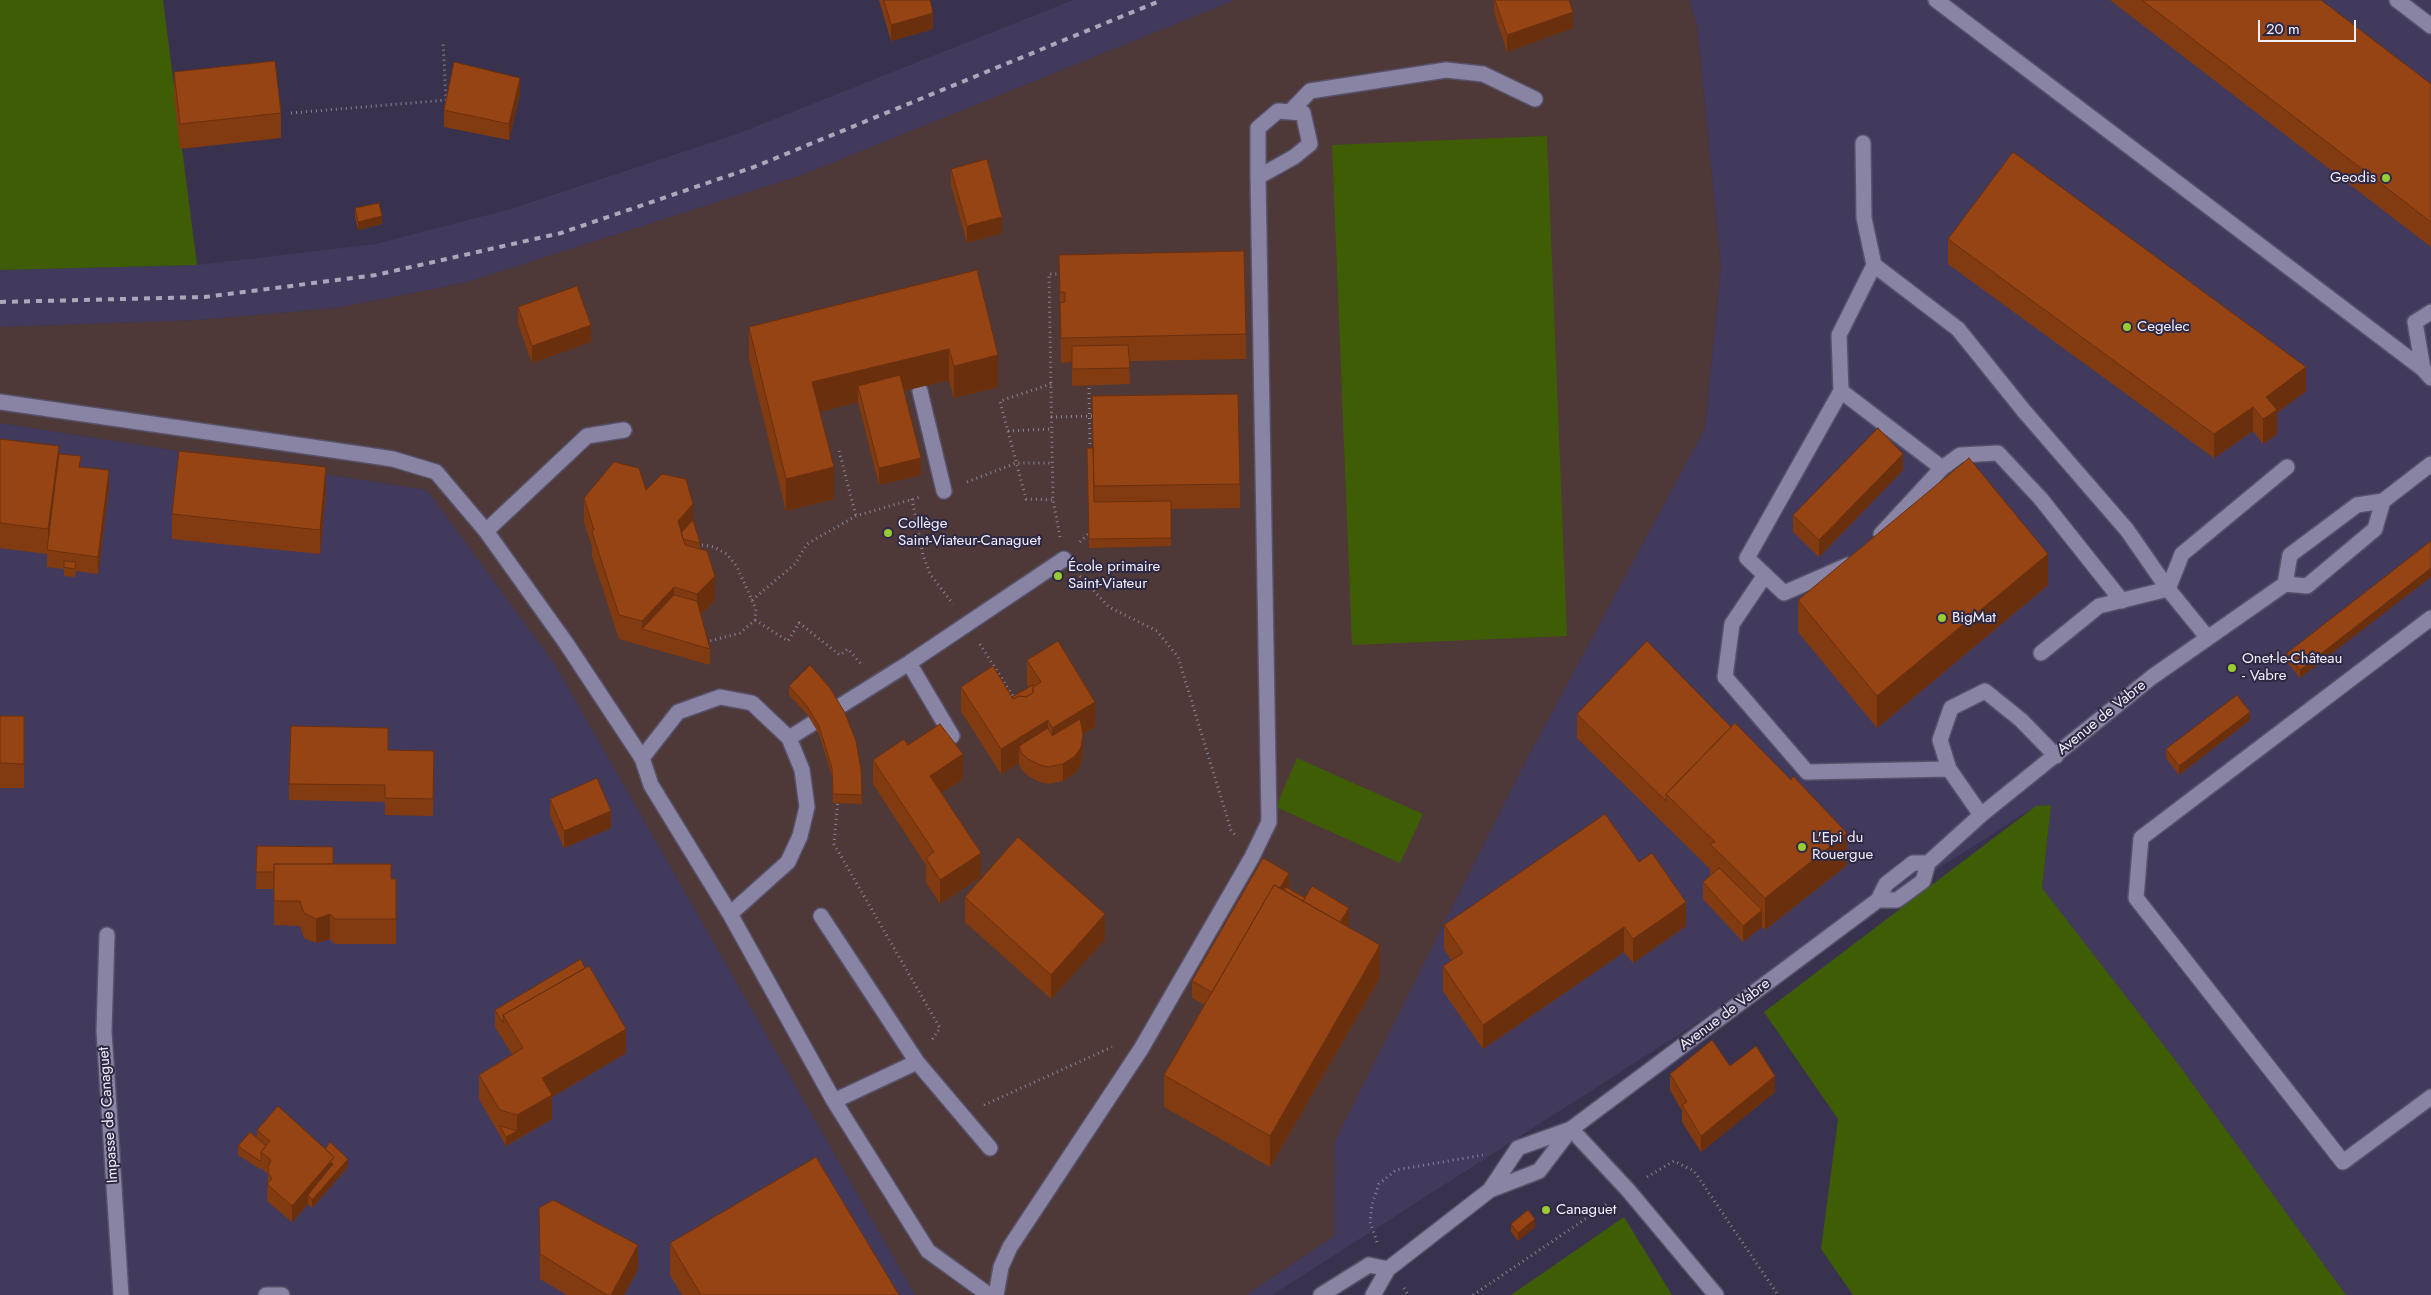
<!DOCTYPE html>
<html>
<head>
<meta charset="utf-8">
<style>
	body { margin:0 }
	#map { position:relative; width:2431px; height:1295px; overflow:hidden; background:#38324e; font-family:Jost,sans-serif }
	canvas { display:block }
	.scale { position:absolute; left:2258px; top:20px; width:98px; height:22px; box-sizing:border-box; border:2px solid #f2effe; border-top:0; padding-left:6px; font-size:15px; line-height:18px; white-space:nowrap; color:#f2effe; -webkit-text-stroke:4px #2e2843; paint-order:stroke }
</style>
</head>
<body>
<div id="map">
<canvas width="2431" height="1295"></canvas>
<div class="scale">20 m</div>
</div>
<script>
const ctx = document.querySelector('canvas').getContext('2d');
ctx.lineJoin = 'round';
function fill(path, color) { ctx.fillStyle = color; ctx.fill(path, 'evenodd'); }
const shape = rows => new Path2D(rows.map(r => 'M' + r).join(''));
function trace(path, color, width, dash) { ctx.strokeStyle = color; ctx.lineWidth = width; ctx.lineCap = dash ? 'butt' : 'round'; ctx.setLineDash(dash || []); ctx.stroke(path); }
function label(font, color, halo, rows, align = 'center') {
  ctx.font = font + ' Jost,sans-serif'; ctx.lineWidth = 4; ctx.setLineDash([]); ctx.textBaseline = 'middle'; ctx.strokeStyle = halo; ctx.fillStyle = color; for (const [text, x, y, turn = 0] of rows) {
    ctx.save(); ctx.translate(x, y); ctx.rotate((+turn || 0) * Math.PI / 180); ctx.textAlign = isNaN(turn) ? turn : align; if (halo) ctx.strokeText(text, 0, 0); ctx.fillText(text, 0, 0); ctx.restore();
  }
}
const built = shape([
	[1073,0,1235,0,802,175,464,283,336,308,198,320,0,327,0,270,197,265,376,244,511,209,737,134],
	[1689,0,2431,0,2431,1295,2346,1295,2176,1061,2042,888,2051,805,2036,806,1272,1295,1246,1295,1334,1236,1335,1141,1521,770,1705,428,1721,267,1697,25],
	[0,423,427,490,554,663,915,1295,0,1295]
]);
const education = shape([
	[1235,0,1689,0,1697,25,1721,267,1705,428,1521,770,1335,1141,1334,1236,1246,1295,915,1295,554,663,427,490,0,423,0,327,198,320,336,308,464,283,802,175]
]);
const green = shape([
	[0,0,163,0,197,265,0,270],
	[1547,136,1567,636,1352,645,1332,145],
	[1297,758,1423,814,1400,863,1276,807],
	[2051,805,2042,888,2176,1061,2346,1295,1853,1295,1821,1249,1838,1119,1764,1012,2036,806],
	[1624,1217,1672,1295,1511,1295]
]);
const path = shape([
	[291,113,446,100,443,41],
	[1051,384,1000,401,1026,499,1053,500],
	[1089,388,1090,450],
	[1051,417,1096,416],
	[1008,431,1052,429],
	[839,451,856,516],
	[967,482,1016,463,1052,463],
	[912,499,923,555,930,574,953,604],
	[1060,537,1053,500,1049,274,1061,274],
	[1080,542,1091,531],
	[702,545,714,547,727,554,737,567,756,609,755,620,740,633,706,642],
	[1080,576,1109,607,1157,631,1178,657,1231,830,1235,835],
	[752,600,795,564,807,544,856,516,920,497],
	[755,620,788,641,799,623,840,655,848,649,862,665],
	[980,644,1014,698],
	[838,799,834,844,940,1028,931,1041],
	[984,1105,1112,1047],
	[1647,1177,1674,1161,1694,1171,1778,1295],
	[1377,1242,1370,1222,1372,1204,1379,1184,1396,1170,1483,1155],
	[1404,1288,1408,1295],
	[1473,1295,1609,1203]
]);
const lane = shape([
	[1936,0,2423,369,2431,378],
	[2397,0,2431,26],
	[1290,112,1310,91,1446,70,1483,74,1535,99],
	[1863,143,1864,218,1874,265],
	[2423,369,2415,322,2431,312],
	[920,391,944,491],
	[1841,391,1747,558,1784,593,1848,565],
	[0,402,360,454,393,459,436,472,486,531,566,643,642,758],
	[486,531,587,436,624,430],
	[1881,534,1942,468],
	[1765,575,1732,624,1725,677,1807,772,1949,769],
	[2122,601,2041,499,1998,453,1960,455,1942,468,1841,391,1839,335,1874,265,1958,329,2024,411,2127,530,2168,589,2207,637],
	[2431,618,2141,838,2136,898,2343,1162,2431,1097],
	[2041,653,2099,606,2168,589,2182,554,2287,467],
	[909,663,952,736],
	[789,738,909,663,1064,559],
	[1981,815,1949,769,1940,740,1951,708,1985,691,2021,720,2056,756],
	[730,914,788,862,800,836,807,807,802,770,789,738,752,703,720,697,678,712,642,758,651,785,730,914,834,1101,928,1251,989,1295],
	[821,916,917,1062,990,1148],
	[834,1101,917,1062],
	[1571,1129,1628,1190,1716,1295],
	[996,1295,1001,1267,1010,1247,1141,1049,1252,857,1269,822,1258,177,1258,128,1278,111,1303,113,1310,144,1294,157,1258,177]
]);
const street = shape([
	[107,935,104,1031,121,1295],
	[266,1295,282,1295]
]);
const secondary = shape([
	[2285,584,2290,555,2357,505,2383,501,2431,464],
	[1878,900,1897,900,1923,881,1928,863,1981,815,2152,677,2285,584,2307,586,2375,529,2383,501],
	[1490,1190,1518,1148,1571,1129],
	[1321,1295,1369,1265,1388,1269],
	[1373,1295,1388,1269,1490,1190,1539,1171,1571,1129,1878,900,1886,884,1913,863,1928,863]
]);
const rail = shape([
	[0,302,205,297,376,275,561,233,754,167,1162,0]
]);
const wall = shape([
	[879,0,930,0,933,29,891,41],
	[1494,0,1569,0,1573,28,1507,52,1494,12],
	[2110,0,2321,0,2431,84,2431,247],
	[174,72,281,113,281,138,180,149,174,97],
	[520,94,509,140,444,127,444,110],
	[951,169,1002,233,967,243,951,185],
	[355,208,382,224,358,230,355,217],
	[1948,239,2306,391,2277,413,2277,434,2263,444,2253,431,2214,458,1948,264],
	[1059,255,1246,334,1246,359,1129,361,1130,384,1072,386,1072,362,1061,363],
	[977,270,998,387,954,398,949,380,904,391,921,475,879,485,858,402,820,412,834,499,786,511,749,359,749,327],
	[518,307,591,342,532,363,518,324],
	[1092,396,1240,484,1240,508,1171,509,1171,546,1089,548,1087,448,1093,448],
	[0,439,59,454,81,467,109,487,98,574,76,571,75,577,64,576,64,569,47,567,47,554,0,548],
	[1903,470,1819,557,1793,532,1793,515],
	[646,490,693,520,700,543,700,549,715,600,701,614,710,649,710,665,619,639,592,556,592,547,584,522,584,498],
	[326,491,320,554,172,539,172,514],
	[2431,541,2300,678,2287,662,2287,653],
	[2048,585,1877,728,1798,632,1798,600],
	[1027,660,1095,727,1083,734,1083,750,1081,764,1075,773,1063,781,1048,784,1040,782,1028,776,1021,769,1019,763,1001,774,961,711,961,687,1012,697,1029,687,1027,684],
	[810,665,861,769,862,804,833,803,832,776,819,734,807,714,789,695,789,686],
	[1577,714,1847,865,1765,930,1762,926,1743,942,1703,899,1703,882,1710,875,1710,869,1577,738],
	[0,716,24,716,24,788,0,788],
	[2250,720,2179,775,2166,758,2166,749],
	[908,745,963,779,941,793,981,877,940,904,926,882,926,865,873,784,873,760],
	[388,750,434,768,433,816,385,815,385,802,289,800,289,784],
	[550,799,611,828,564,848,550,815],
	[257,846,333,864,391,879,396,879,396,944,335,944,330,939,316,943,304,938,300,926,274,925,274,889,256,889],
	[1639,862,1686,926,1633,963,1624,952,1483,1049,1443,991,1443,966,1452,961,1444,949,1444,925],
	[1289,888,1349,924,1347,926,1380,977,1270,1167,1164,1107,1164,1075,1205,1005,1192,998,1192,981],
	[965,897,1105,939,1051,999,965,922],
	[495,1010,626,1053,552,1097,552,1119,506,1146,479,1099,479,1075,512,1054,495,1027],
	[1730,1066,1775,1092,1701,1152,1682,1122,1682,1111,1670,1090,1670,1074],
	[257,1130,325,1149,348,1167,312,1208,308,1204,292,1222,267,1201,268,1174,261,1168,260,1169,238,1155,238,1146,257,1138],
	[539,1208,638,1269,624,1295,567,1295,540,1279],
	[1511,1224,1535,1227,1518,1241,1511,1232],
	[670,1243,899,1295,682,1295,670,1275]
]);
const shadedWall = shape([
	[1573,12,1573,28,1507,52,1507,35],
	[933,13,933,29,891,41,891,25],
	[520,78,520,94,509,140,509,124],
	[382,216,382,224,358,230,358,222],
	[1002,217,1002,233,967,243,967,226],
	[591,325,591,342,532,363,532,346],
	[949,349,949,380,862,401,858,386,858,402,812,414,812,382],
	[998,355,998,387,954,398,954,366],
	[2306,367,2306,391,2277,413,2277,434,2263,444,2263,419,2266,397],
	[2253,407,2253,431,2214,458,2214,434],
	[59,446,59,470,48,550,48,529],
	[1903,454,1903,470,1819,557,1819,540],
	[921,458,921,475,879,485,879,468],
	[326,467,326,491,320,554,320,530],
	[834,467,834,499,786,511,786,479],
	[109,470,109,487,98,574,98,557],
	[693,504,693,528,678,537,678,521],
	[2048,554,2048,585,1877,728,1877,696],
	[2431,568,2431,577,2300,678,2300,670],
	[715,576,715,600,697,618,697,594],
	[674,587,674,612,642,629,642,646,642,621],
	[1095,702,1095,727,1083,734,1083,750,1081,764,1075,773,1063,781,1063,764,1052,752,1052,728],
	[2250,712,2250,720,2179,775,2179,766],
	[1048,720,1048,745,1019,746,1019,763,1001,774,1001,749],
	[963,754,963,779,930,800,930,776],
	[611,811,611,828,564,848,564,831],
	[1847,833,1847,865,1765,930,1765,898],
	[981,853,981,877,940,904,940,880],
	[1289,873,1289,890,1218,996],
	[1686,902,1686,926,1633,963,1633,939],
	[1349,908,1349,924,1334,951,1334,934],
	[1762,910,1762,927,1743,942,1743,926],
	[330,914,330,939,316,943,316,919],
	[1105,914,1105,939,1051,999,1051,975],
	[1624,927,1624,952,1483,1049,1483,1025],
	[1380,945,1380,977,1270,1167,1270,1136],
	[626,1029,626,1053,552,1097,552,1119,517,1139,517,1115,542,1078],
	[1775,1076,1775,1092,1701,1152,1701,1136],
	[517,1131,517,1139,506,1146,506,1137],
	[334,1157,334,1174,308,1195,308,1204,292,1222,292,1206],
	[348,1159,348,1167,312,1208,312,1200],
	[1535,1219,1535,1227,1518,1241,1518,1233],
	[638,1245,638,1269,624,1295,611,1295]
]);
const building = shape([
	[884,0,930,0,933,13,891,25,884,0],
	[1495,0,1569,0,1573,12,1507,35,1495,0],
	[2142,0,2321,0,2431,84,2431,222,2142,0],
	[275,61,281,113,180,124,174,72,275,61],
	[454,62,520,78,509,124,444,110,454,62],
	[2013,152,2306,367,2266,397,2277,410,2263,419,2253,407,2214,434,1948,239,2013,152],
	[987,159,1002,217,967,226,951,169,987,159],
	[379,203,382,216,358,222,355,208,379,203],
	[1244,251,1246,334,1061,338,1060,303,1065,302,1065,292,1060,292,1059,255,1244,251],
	[977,270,998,355,954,366,949,349,812,382,834,467,786,479,749,327,977,270],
	[577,286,591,325,532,346,518,307,577,286],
	[1128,345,1130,368,1072,369,1072,346,1128,345],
	[900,375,921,458,879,468,858,386,900,375],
	[1238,394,1240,484,1094,486,1092,396,1238,394],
	[1878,428,1903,454,1819,540,1793,515,1878,428],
	[0,439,59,446,48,529,0,523,0,439],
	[1087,448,1093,448,1094,502,1171,501,1171,538,1089,539,1087,448],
	[179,451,326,467,320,530,172,514,179,451],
	[59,454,81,456,79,467,109,470,98,557,47,550,59,454],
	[1969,458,2048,554,1877,696,1798,600,1969,458],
	[614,462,639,468,646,490,662,474,686,479,693,504,678,521,685,545,707,551,715,576,697,594,674,587,642,621,619,615,592,532,594,530,584,498,614,462],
	[693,520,700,543,683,539,681,533,693,520],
	[2431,541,2431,568,2300,670,2287,653,2431,541],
	[64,561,76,562,75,569,64,567,64,561],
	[674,595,697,601,710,649,642,629,674,595],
	[1058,641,1095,702,1052,728,1048,720,1001,749,961,687,993,666,1013,699,1019,696,1026,697,1033,693,1033,687,1041,682,1027,660,1058,641],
	[1647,641,1731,727,1666,794,1666,801,1577,714,1647,641],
	[810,665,830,688,845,713,856,741,861,769,862,795,833,794,832,768,819,726,807,706,789,686,810,665],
	[1033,685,1034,686,1033,687,1033,693,1026,697,1019,696,1013,699,1012,697,1033,685],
	[2237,695,2250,712,2179,766,2166,749,2237,695],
	[0,716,24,716,24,764,0,763,0,716],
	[1080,719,1083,734,1081,747,1075,756,1063,764,1048,767,1040,765,1028,759,1021,752,1019,746,1048,728,1052,736,1080,719],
	[1735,723,1791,780,1793,776,1847,833,1765,898,1710,844,1715,842,1666,794,1735,723],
	[940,724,963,754,930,776,981,853,940,880,926,858,934,852,873,760,904,739,908,745,940,724],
	[291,726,388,728,388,750,434,751,433,799,385,798,385,785,289,784,291,726],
	[597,778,611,811,564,831,550,799,597,778],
	[1605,814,1639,862,1652,853,1686,902,1633,939,1624,927,1483,1025,1443,966,1463,953,1444,925,1605,814],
	[1018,837,1105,914,1051,975,965,897,1018,837],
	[257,846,333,847,333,864,274,864,274,872,256,872,257,846],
	[1263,858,1289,873,1280,888,1274,885,1212,992,1192,981,1263,858],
	[274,864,391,864,391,879,396,879,396,919,335,919,330,914,316,919,304,913,300,901,274,901,274,864],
	[1719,868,1762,910,1743,926,1703,882,1719,868],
	[1274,885,1380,945,1270,1136,1164,1075,1274,885],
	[1312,886,1349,908,1340,922,1303,901,1312,886],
	[1286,887,1305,898,1303,901,1284,890,1286,887],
	[581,959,585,968,503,1015,503,1023,495,1010,581,959],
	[589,966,626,1029,542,1078,552,1095,517,1115,500,1110,479,1075,523,1048,503,1015,589,966],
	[1712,1040,1730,1066,1756,1046,1775,1076,1701,1136,1682,1105,1687,1102,1670,1074,1712,1040],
	[278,1106,334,1157,292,1206,267,1184,272,1179,269,1174,268,1167,271,1160,261,1152,270,1141,257,1130,278,1106],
	[500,1126,517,1131,506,1137,500,1126],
	[250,1132,266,1146,261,1152,261,1160,260,1161,238,1146,250,1132],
	[330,1142,348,1159,312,1200,308,1195,333,1164,330,1162,334,1157,325,1149,330,1142],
	[816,1157,899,1295,701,1295,670,1243,816,1157],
	[553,1200,638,1245,611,1295,607,1295,540,1254,539,1208,553,1200],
	[1528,1210,1535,1219,1518,1233,1511,1224,1528,1210]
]);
const markers = [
	[2386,178,5,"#99cb35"],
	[2127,327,5,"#99cb35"],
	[888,533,5,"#99cb35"],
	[1058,576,5,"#99cb35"],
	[1942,618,5,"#99cb35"],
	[2232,668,5,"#99cb35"],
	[1802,847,5,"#99cb35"],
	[1546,1210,5,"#99cb35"]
];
const poiNames = [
	["Geodis",2376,178,"right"],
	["Cegelec",2137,327],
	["Collège",898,524],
	["Saint-Viateur-Canaguet",898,541],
	["École primaire",1068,567],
	["Saint-Viateur",1068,584],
	["BigMat",1952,618],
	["Onet-le-Château",2242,659],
	["- Vabre",2242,676],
	["L'Epi du",1812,838],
	["Rouergue",1812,855],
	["Canaguet",1556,1210]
];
const streetNames = [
	["Avenue de Vabre",2102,718,-39],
	["Avenue de Vabre",1725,1015,-37],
	["Impasse de Canaguet",109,1115,-94]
];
fill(built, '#423a5d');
fill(education, '#4e3938');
fill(green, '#3f5d04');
trace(lane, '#565168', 18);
trace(street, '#565168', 18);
trace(secondary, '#565168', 18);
trace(path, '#89849a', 3, [1, 4]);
trace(lane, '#8983a4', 15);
trace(street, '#8983a4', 15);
trace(secondary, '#8983a4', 15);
trace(rail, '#aca8bc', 4, [6, 6]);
fill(wall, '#823a11');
fill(shadedWall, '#6a300e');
fill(building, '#974414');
trace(building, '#6a300e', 1);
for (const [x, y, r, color] of markers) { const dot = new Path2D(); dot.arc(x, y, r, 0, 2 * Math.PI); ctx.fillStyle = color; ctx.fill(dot); trace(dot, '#2e2843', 2); }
label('15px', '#f2effe', '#2e2843', poiNames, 'left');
label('15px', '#f2effe', '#2e2843', streetNames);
</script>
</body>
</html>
